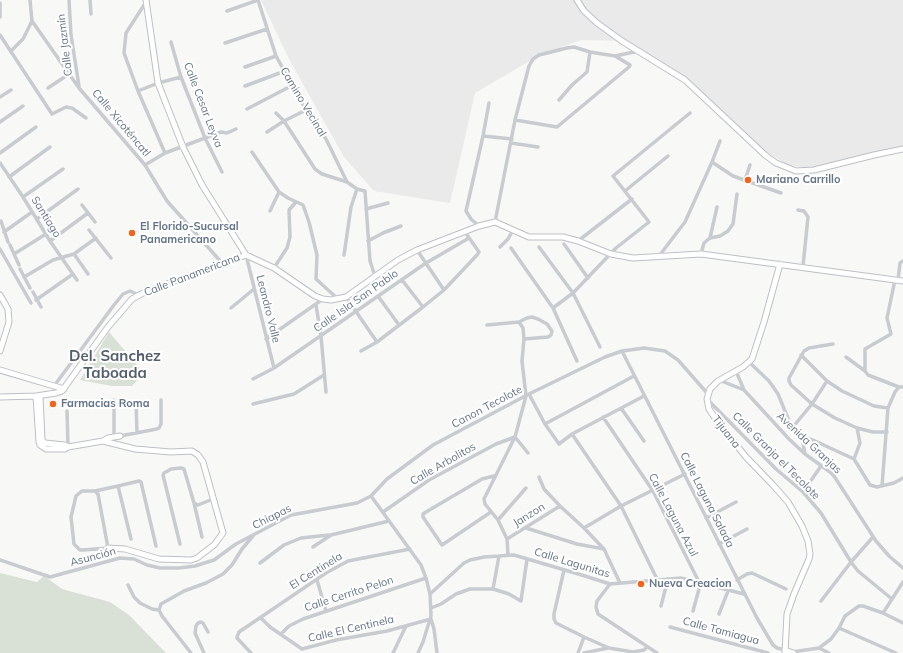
<!DOCTYPE html>
<html>
<head>
<meta charset="utf-8">
<style>
	body { margin:0 }
	canvas { display:block; background:#f8f9f6 }
</style>
</head>
<body>
<canvas width="903" height="653"></canvas>
<script>
const ctx = document.querySelector('canvas').getContext('2d');
ctx.lineJoin = 'round';
function fill(path, color) { ctx.fillStyle = color; ctx.fill(path, 'evenodd'); }
const shape = rows => new Path2D(rows.map(r => 'M' + r).join(''));
function trace(path, color, width, dash) { ctx.strokeStyle = color; ctx.lineWidth = width; ctx.lineCap = dash ? 'butt' : 'round'; ctx.setLineDash(dash || []); ctx.stroke(path); }
function label(font, color, halo, rows, align = 'center') {
  ctx.font = font + ' Mulish,sans-serif'; ctx.lineWidth = 4; ctx.setLineDash([]); ctx.textBaseline = 'middle'; ctx.strokeStyle = halo; ctx.fillStyle = color; for (const [text, x, y, turn = 0] of rows) {
    ctx.save(); ctx.translate(x, y); ctx.rotate((+turn || 0) * Math.PI / 180); ctx.textAlign = isNaN(turn) ? turn : align; if (halo) ctx.strokeText(text, 0, 0); ctx.fillText(text, 0, 0); ctx.restore();
  }
}
const built = shape([
	[261,0,903,0,903,147,808,169,786,164,752,143,690,83,627,41,581,40,535,58,475,93,450,203,374,191,344,157,289,59]
]);
const green = shape([
	[109,332,144,373,132,386,112,386,80,380],
	[0,573,37,582,44,576,62,589,110,602,129,615,166,653,0,653]
]);
const street = shape([
	[69,0,71,35,79,86],
	[90,0,91,14],
	[258,0,276,56,306,110,326,139,347,182,357,189,365,191,370,261,375,276],
	[146,2,126,33,124,53,138,91,165,153],
	[0,3,0,17],
	[227,11,258,0],
	[32,21,79,88,145,165,167,201,222,263],
	[0,35,52,114,66,107,72,108,86,118],
	[171,42,181,77,205,138,222,172],
	[225,43,267,29],
	[11,51,23,39,32,21,30,0],
	[615,56,639,51],
	[245,67,276,56],
	[245,86,285,71],
	[48,88,69,74],
	[138,91,158,83,181,77],
	[0,97,11,90],
	[559,100,572,85,587,72,590,52],
	[247,109,293,85],
	[276,113,284,121,315,169,322,174,347,182],
	[0,122,23,106],
	[267,132,284,121,306,110],
	[483,136,489,103],
	[511,143,538,147],
	[252,152,279,192,288,198,303,205,309,222,317,255,316,279,338,299],
	[0,153,36,127],
	[712,162,733,176,781,193],
	[0,163,23,197,50,241,77,280],
	[145,165,165,153,221,132,227,133,236,129],
	[9,177,50,147],
	[745,180,750,165],
	[625,191,668,156],
	[23,197,63,169],
	[82,205,95,222],
	[366,209,388,203],
	[798,210,804,211,808,217,803,266],
	[270,211,279,192],
	[37,219,78,189],
	[1,221,8,242],
	[495,222,515,120,529,66,533,59,539,55,567,48,574,47,590,52,615,56,630,65,629,67,557,127,515,120],
	[479,226,471,219,466,211,483,136,512,139],
	[89,230,111,258],
	[4,232,32,212],
	[710,238,717,207],
	[50,241,88,213],
	[368,241,383,233,401,226],
	[578,241,632,199],
	[564,244,588,278],
	[10,245,19,265],
	[500,247,508,239,513,230],
	[539,247,573,293,600,347],
	[511,248,553,308,577,361],
	[0,249,31,303],
	[417,250,444,290],
	[14,254,46,234],
	[74,254,88,274],
	[701,254,704,243,710,238,720,236,728,231,733,224,737,194],
	[246,255,274,368],
	[344,255,351,207,357,189],
	[659,256,685,222,712,162,720,141],
	[274,268,287,248,290,237,289,210,296,202],
	[20,269,30,288],
	[24,277,53,260,74,254,96,238],
	[402,280,423,307],
	[898,280,900,263,903,261],
	[33,292,41,307],
	[378,296,399,325],
	[346,297,377,342],
	[36,300,73,274],
	[316,305,321,336,326,392],
	[231,308,254,289],
	[553,308,573,293,616,248,649,222,613,176,690,113],
	[519,322,527,318,532,317,538,319,547,324,552,331,551,335,548,337,524,339],
	[487,325,519,322,523,328,524,339,522,361,526,396,515,437,484,499,485,504,498,520,507,539,508,555],
	[266,339,323,299],
	[833,344,809,348,804,351,789,378,789,381,791,385,812,404,835,418,857,428,873,432,887,432],
	[361,351,377,342,423,307,444,290,477,255,479,252,465,232],
	[622,351,757,618,773,645,777,648,785,650],
	[801,355,827,381,842,391,874,406,888,408],
	[846,357,865,371,868,375,899,387,903,387],
	[749,362,769,381,778,394,792,428,799,435,815,441,854,459,870,485,877,487,894,483,903,478],
	[736,371,744,390,789,439,805,454,830,472,834,476,876,541,889,556,903,568],
	[865,371,865,349,891,334,887,318,895,280],
	[253,379,274,368,426,263,469,238],
	[719,380,744,390],
	[54,386,114,305,123,294,130,291,139,295],
	[529,394,545,424,559,444,572,434,644,396],
	[707,399,776,469,803,492,821,513,851,562,858,571,892,599],
	[114,400,114,437],
	[136,402,137,433],
	[253,404,294,394,324,375],
	[621,408,644,441],
	[67,411,68,447],
	[603,417,653,491,699,582,699,589,693,611],
	[545,424,634,376],
	[792,428,812,404,827,381],
	[572,434,621,506,657,579],
	[120,436,157,429,159,428,161,424,161,400],
	[515,437,528,453],
	[802,437,805,454],
	[854,459,860,443,857,428],
	[539,477,544,489,560,506,584,528,604,549,620,583],
	[118,486,139,481,141,482,156,546],
	[882,486,888,408,895,392,899,387],
	[82,491,95,491,98,494,108,548,83,550,80,550,74,544,71,517,76,496,82,491],
	[95,491,118,486,131,539],
	[803,492,821,466],
	[371,496,421,565,426,578,430,594,431,616,423,642,418,653],
	[194,503,202,537],
	[383,512,429,480,496,444,515,437],
	[491,512,442,545,423,517,423,514,426,512,482,479,494,476],
	[706,518,736,502],
	[498,520,526,488],
	[526,528,577,544,604,549],
	[584,528,621,506,685,474],
	[507,539,560,506],
	[180,544,163,475,164,473,171,469,181,468,184,469,194,503,198,505,213,499],
	[719,544,747,529],
	[313,547,331,535,389,521],
	[0,560,50,577,120,558,134,559,147,565,160,568,179,568,195,566,214,560,236,544,291,515,357,503,371,496,387,479,433,445,529,394,605,357,622,351,644,348,665,351,678,360,707,393],
	[260,563,284,545,301,538,329,535],
	[564,570,554,614,554,619,556,623,584,637,609,648,633,652,644,650,647,647],
	[317,580,326,611],
	[737,580,747,574,752,573,786,589],
	[610,584,597,601,596,607,598,614,657,653],
	[128,585,134,597,140,603,152,609,159,610],
	[493,589,499,556],
	[430,594,464,563,470,560,484,557,514,555,585,576,610,584,681,578,744,594],
	[821,601,851,562,873,537],
	[661,606,668,579],
	[431,608,441,604,456,594,470,589,493,589,509,594,521,601,527,559],
	[159,610,161,604,184,591,206,583,223,574,232,565,242,549,253,536],
	[159,610,162,616,191,653],
	[883,613,903,582],
	[719,614,728,591],
	[261,618,270,627,302,649,336,640,387,631,431,619,434,629,437,653],
	[670,627,768,653],
	[839,628,896,653],
	[281,634,289,626,303,619,426,578],
	[819,648,829,653],
	[792,652,819,648,831,639,839,628,845,616,859,606,863,606,883,613,903,623],
	[204,653,195,633,196,626,198,623,201,622,203,623,208,632],
	[251,653,237,638,237,637,239,632,326,573,348,561,410,549],
	[393,653,406,626],
	[578,653,584,637],
	[584,653,608,648]
]);
const secondary = shape([
	[146,0,158,83,183,147,202,185,246,255,274,268,315,296,323,299,331,300,346,297,398,260,417,250,479,226,495,222,529,237,563,237,578,241,611,254,633,258,701,254,903,281],
	[577,0,584,11,597,23,622,41,685,80,765,155,776,163,796,171,814,170,874,155,903,149],
	[780,264,764,322,752,359,743,367,718,381,710,389,707,399,709,409,717,421,746,457,773,485,788,502,802,526,808,541,810,554,809,559,794,594,787,614,785,653],
	[0,295,8,309,9,322,0,351],
	[0,370,64,389],
	[36,396,39,442,40,445,46,449,65,449,68,447,103,441,108,438,120,436],
	[40,396,42,440,45,443,65,445,68,447],
	[0,397,36,396,56,393,62,391,108,327,132,299,145,292,246,255],
	[103,441,135,449,171,452,192,451,198,455,203,462,223,533,214,545,197,558,191,560,159,559,125,549,108,548],
	[785,650,793,653]
]);
const markers = [
	[748,180,4,"#ef6520"],
	[132,233,4,"#ef6520"],
	[53,404,4,"#ef6520"],
	[641,584,4,"#ef6520"]
];
const streetNames = [
	["Calle Jazmín",65,45,-97],
	["Camino Vecinal",303,102,59],
	["Calle Cesar Leyva",203,105,69],
	["Calle Xicoténcatl",121,123,50],
	["Santiago",46,217,58],
	["Calle Panamericana",192,275,-21],
	["Calle Isla San Pablo",356,301,-35],
	["Leandro Valle",268,309,76],
	["Canon Tecolote",487,407,-28],
	["Tijuana",726,432,52],
	["Avenida Granjas",809,443,43],
	["Calle Granja el Tecolote",776,456,45],
	["Calle Arbolitos",443,464,-30],
	["Calle Laguna Salada",707,500,63],
	["Janzon",529,515,-32],
	["Calle Laguna Azul",673,515,62],
	["Chiapas",272,517,-27],
	["Asunción",93,557,-15],
	["Calle Lagunitas",572,563,17],
	["El Centinela",316,571,-32],
	["Calle Cerrito Pelon",349,594,-18],
	["Calle El Centinela",351,629,-13],
	["Calle Tamiagua",721,631,15]
];
const poiNames = [
	["Mariano Carrillo",756,180],
	["El Florido-Sucursal",140,227],
	["Panamericano",140,240],
	["Farmacias Roma",61,404],
	["Nueva Creacion",649,584]
];
const districtNames = [
	["Del. Sanchez",115,356],
	["Taboada",115,373]
];
fill(built, '#e9eae9');
fill(green, '#d9e1d6');
trace(secondary, '#bcc0c6', 7);
trace(street, '#c8cbcf', 3.5);
trace(secondary, '#fff', 5);
for (const [x, y, r, color] of markers) { const dot = new Path2D(); dot.arc(x, y, r, 0, 2 * Math.PI); ctx.fillStyle = color; ctx.fill(dot); trace(dot, '#fff', 1.5); }
label('11px', '#657589', '#fff', streetNames);
label('bold 11px', '#657589', '#fff', poiNames, 'left');
label('bold 15px', '#545f6d', '#fff', districtNames);
</script>
</body>
</html>
